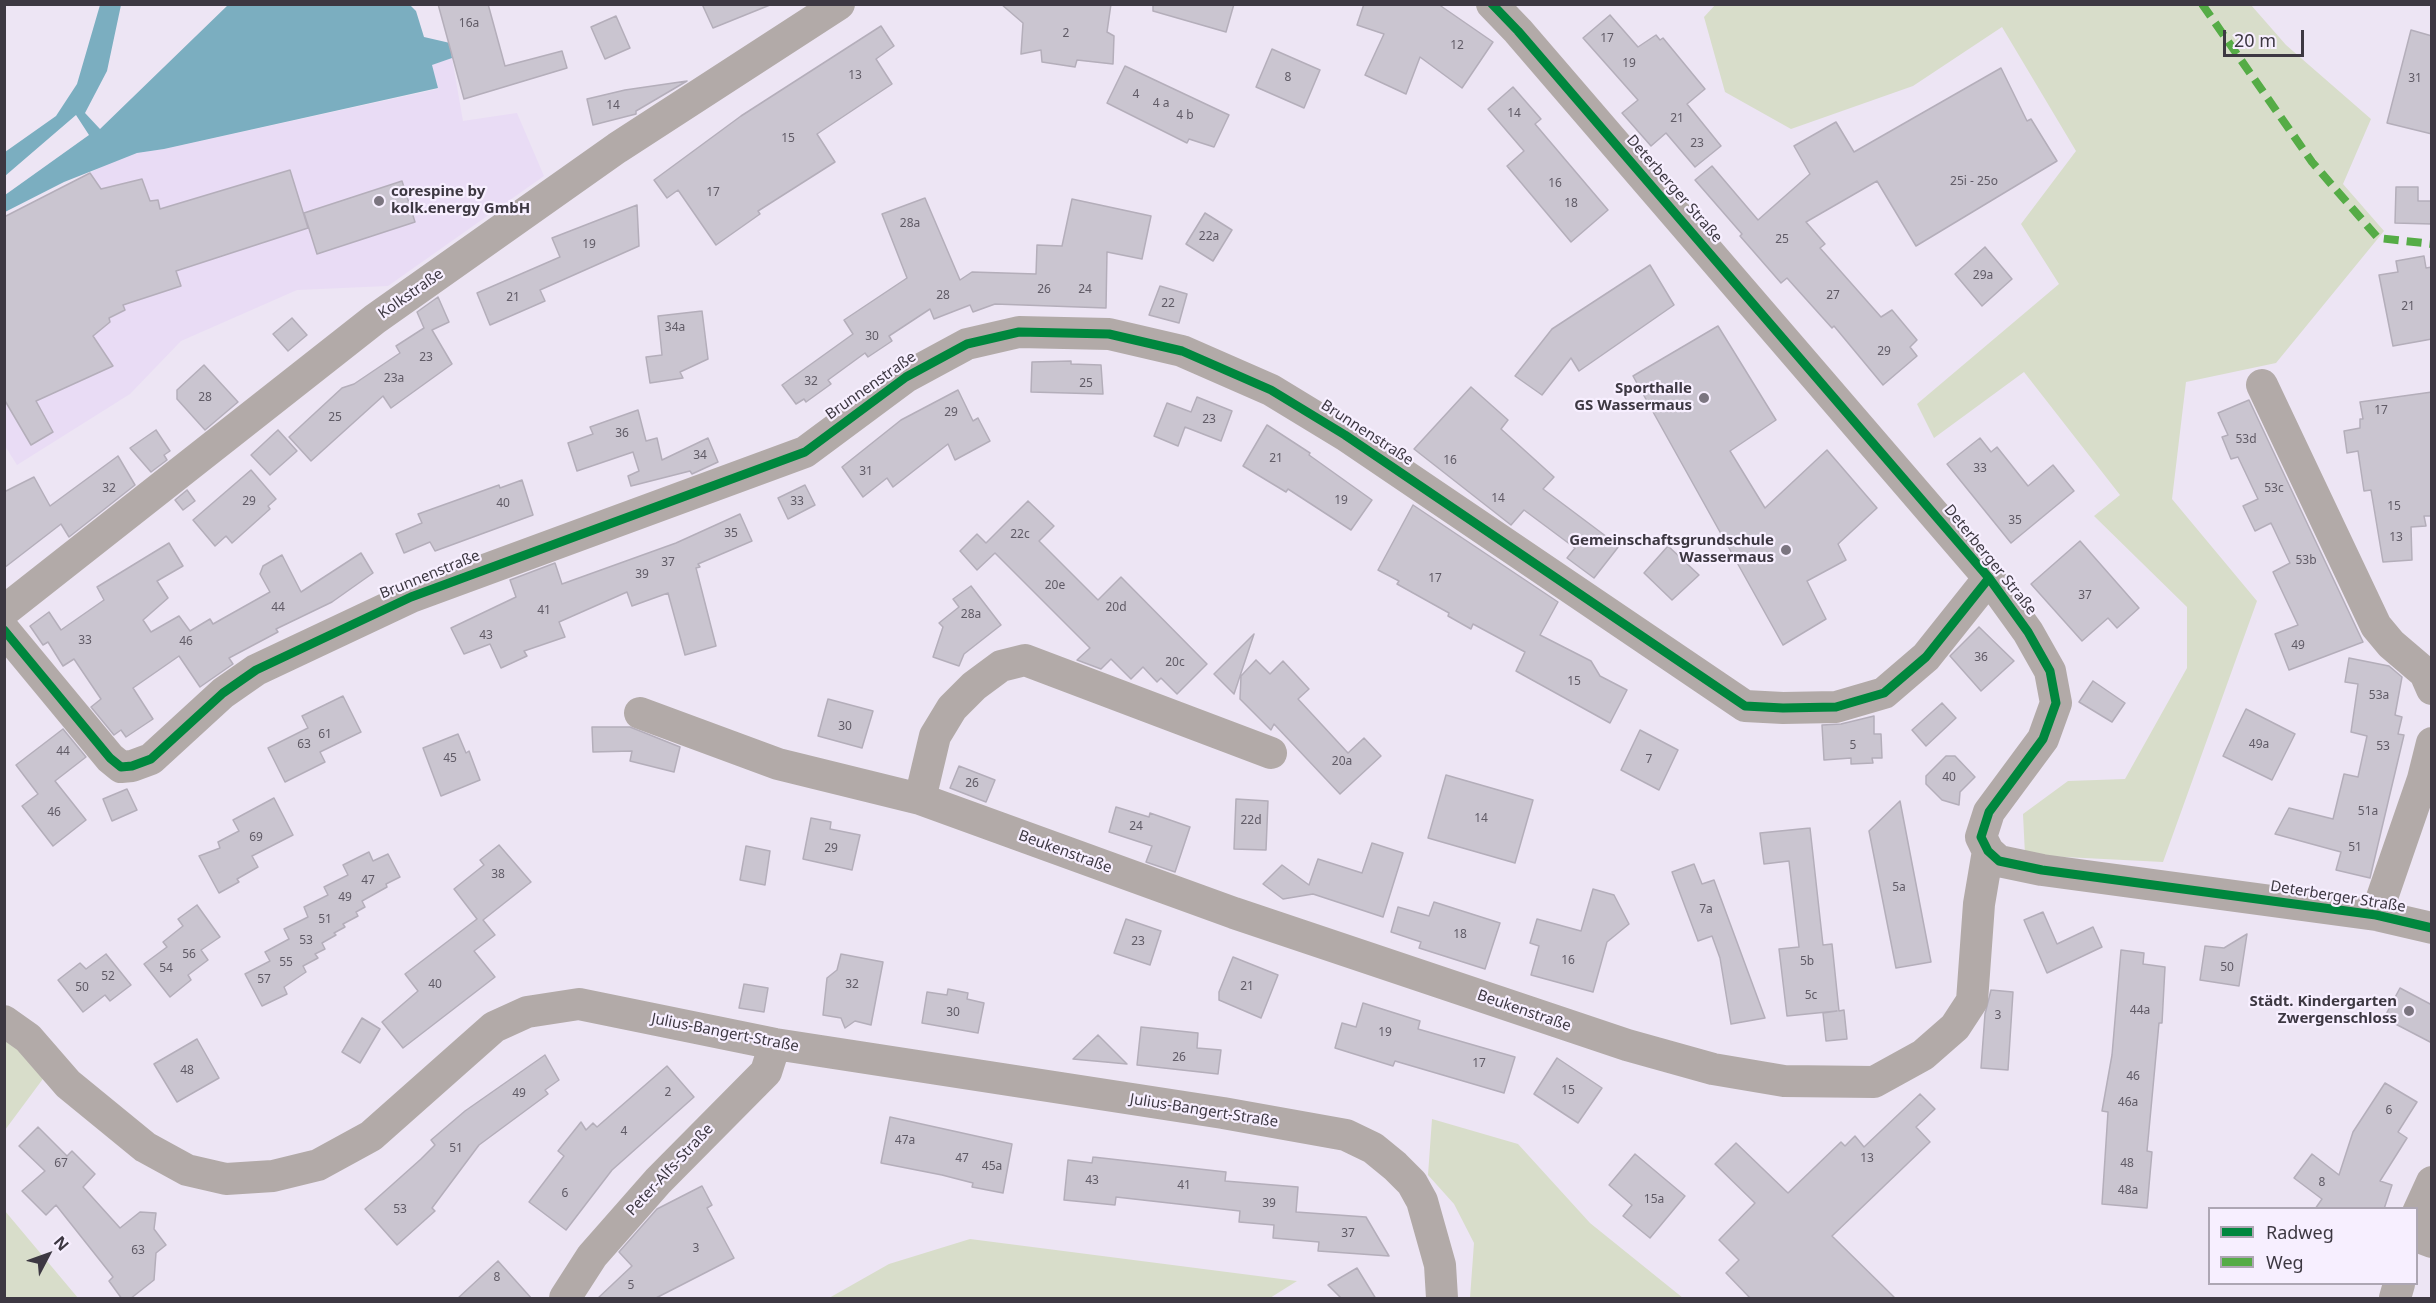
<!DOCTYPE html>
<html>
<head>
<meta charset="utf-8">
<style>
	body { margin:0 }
	#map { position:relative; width:2436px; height:1303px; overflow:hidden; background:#ede5f4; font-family:"Noto Sans",sans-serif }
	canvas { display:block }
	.frame { position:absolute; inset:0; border:6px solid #3d3842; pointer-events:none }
	.legend { position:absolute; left:2208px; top:1207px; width:210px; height:78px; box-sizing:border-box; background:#f7efff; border:2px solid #ada6b3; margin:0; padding:8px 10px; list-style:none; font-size:18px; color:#3d3842 }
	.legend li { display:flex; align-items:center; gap:12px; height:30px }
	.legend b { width:30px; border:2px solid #ada6b3 }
	.north { position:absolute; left:18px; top:1225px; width:60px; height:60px; -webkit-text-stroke:4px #f7efff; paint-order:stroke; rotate:49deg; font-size:16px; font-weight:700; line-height:24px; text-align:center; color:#3d3842 }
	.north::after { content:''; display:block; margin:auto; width:21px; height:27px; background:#3d3842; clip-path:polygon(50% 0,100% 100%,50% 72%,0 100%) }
	.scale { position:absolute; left:2223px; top:30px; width:81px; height:27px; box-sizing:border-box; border:3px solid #3d3842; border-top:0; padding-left:8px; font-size:18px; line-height:21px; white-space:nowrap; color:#3d3842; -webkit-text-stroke:4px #f7efff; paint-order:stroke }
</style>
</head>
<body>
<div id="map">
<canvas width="2436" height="1303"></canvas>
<div class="frame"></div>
<ul class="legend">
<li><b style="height:8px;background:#00873e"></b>Radweg</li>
<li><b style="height:8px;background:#55ac46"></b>Weg</li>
</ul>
<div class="north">N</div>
<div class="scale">20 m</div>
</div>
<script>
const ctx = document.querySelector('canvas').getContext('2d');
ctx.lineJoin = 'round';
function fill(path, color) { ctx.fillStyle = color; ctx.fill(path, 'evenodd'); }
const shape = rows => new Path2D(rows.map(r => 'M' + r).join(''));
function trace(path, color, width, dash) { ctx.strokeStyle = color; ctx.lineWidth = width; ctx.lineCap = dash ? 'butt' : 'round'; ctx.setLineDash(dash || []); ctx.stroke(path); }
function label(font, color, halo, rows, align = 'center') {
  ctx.font = font + ' "Noto Sans",sans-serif'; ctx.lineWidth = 4.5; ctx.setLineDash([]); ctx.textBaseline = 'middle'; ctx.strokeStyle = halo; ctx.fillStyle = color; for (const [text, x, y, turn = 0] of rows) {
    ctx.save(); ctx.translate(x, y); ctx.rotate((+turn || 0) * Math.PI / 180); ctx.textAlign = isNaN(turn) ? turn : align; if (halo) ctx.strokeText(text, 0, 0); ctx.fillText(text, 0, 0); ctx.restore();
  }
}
const built = shape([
	[452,58,463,121,517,113,544,176,388,286,297,290,181,341,130,394,17,465,5,446,5,216,107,164,137,153,164,149,438,89,431,65]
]);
const green = shape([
	[1716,4,2251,5,2286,45,2371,119,2343,184,2384,231,2276,363,2186,382,2172,499,2257,601,2163,862,2025,855,2023,814,2068,781,2125,779,2187,668,2187,607,2094,516,2120,495,2024,372,1934,438,1917,404,2059,284,2021,224,2076,151,2002,27,1913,86,1791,129,1725,92,1704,17],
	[5,1035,48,1072,5,1130],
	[1432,1119,1518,1144,1590,1223,1683,1298,1470,1298,1474,1243,1454,1204,1428,1175],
	[5,1211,78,1298,5,1298],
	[970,1239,1297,1281,1270,1298,829,1298,889,1264]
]);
const water = shape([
	[100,5,121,5,107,71,85,113,100,129,228,5,410,5,416,11,424,37,450,43,452,58,432,65,438,88,164,149,137,153,64,182,5,212,5,195,89,135,76,115,5,176,5,152,56,116,77,84]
]);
const building = shape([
	[438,4,488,4,505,66,562,51,567,68,464,99,438,4],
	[702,4,770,4,770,5,713,28,702,4],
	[1001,4,1111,4,1107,32,1114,36,1113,64,1077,60,1075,67,1042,62,1041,50,1021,54,1023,23,1001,4],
	[1153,4,1234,4,1226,32,1153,11,1153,4],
	[1364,4,1438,4,1493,42,1462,88,1420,57,1406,94,1365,75,1384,34,1357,25,1364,4],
	[1610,15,1638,47,1656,35,1660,40,1663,38,1705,89,1687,104,1721,146,1695,167,1666,133,1651,146,1622,113,1638,100,1583,38,1610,15],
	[616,16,630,48,605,59,591,27,616,16],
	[881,26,894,46,876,59,892,84,817,134,835,162,758,211,760,214,716,245,678,190,667,198,654,180,741,116,881,26],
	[2411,30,2432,36,2432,134,2387,123,2411,30],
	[1272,49,1320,70,1304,108,1256,87,1272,49],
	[1125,66,1229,115,1214,147,1189,139,1187,143,1107,103,1125,66],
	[2001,68,2027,121,2031,119,2057,161,1916,246,1877,181,1806,222,1825,244,1820,248,1881,317,1892,310,1917,340,1910,347,1917,356,1883,385,1834,326,1832,328,1787,278,1781,283,1740,236,1742,234,1695,180,1712,166,1758,220,1810,174,1794,146,1836,122,1854,152,2001,68],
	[687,81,636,111,636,114,593,125,587,99,625,90,687,81],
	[1513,87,1541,119,1535,124,1608,210,1571,242,1507,166,1524,151,1488,109,1513,87],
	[290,170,308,228,176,271,181,286,123,305,125,310,109,318,110,322,93,336,113,366,36,401,53,432,31,445,4,399,4,217,90,173,101,189,142,179,150,201,158,200,160,209,290,170],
	[402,181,415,222,317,254,304,213,402,181],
	[2396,187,2418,187,2418,201,2432,201,2432,224,2395,223,2396,187],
	[925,198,960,280,972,272,1036,274,1037,245,1062,246,1072,199,1151,216,1142,259,1107,252,1106,308,995,304,973,312,970,305,934,319,930,309,889,336,892,341,868,357,865,353,828,380,831,384,806,402,804,399,796,404,782,385,853,334,844,320,907,278,882,214,925,198],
	[637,205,639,246,540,290,545,301,490,325,477,293,560,257,552,238,637,205],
	[1205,213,1232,230,1213,261,1186,244,1205,213],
	[1985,247,2012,279,1982,306,1955,274,1985,247],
	[2424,256,2426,268,2432,267,2432,339,2393,346,2379,275,2398,272,2396,261,2424,256],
	[1650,265,1674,305,1579,371,1571,358,1542,395,1515,376,1552,329,1650,265],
	[1160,286,1187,294,1179,323,1149,315,1160,286],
	[438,297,449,322,432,330,452,364,391,408,383,396,311,461,289,437,342,388,354,384,400,353,396,346,424,328,417,312,438,297],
	[702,311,708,359,680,372,683,378,650,383,646,357,662,355,658,316,702,311],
	[292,318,307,335,288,351,273,334,292,318],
	[1718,326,1776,420,1730,451,1765,508,1827,450,1877,508,1838,544,1846,560,1807,581,1826,619,1783,645,1633,376,1718,326],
	[1071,361,1071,364,1101,365,1103,394,1031,392,1032,362,1071,361],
	[204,365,238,402,205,430,177,399,177,390,204,365],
	[1471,387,1508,420,1501,429,1554,477,1543,489,1619,546,1594,578,1567,558,1575,548,1524,510,1511,525,1414,449,1471,387],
	[958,390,973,421,978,418,990,441,955,460,948,444,893,487,887,478,863,497,842,467,901,420,958,390],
	[2432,392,2432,516,2424,516,2426,526,2411,527,2412,560,2383,562,2371,490,2364,491,2358,451,2347,453,2344,431,2360,428,2360,419,2363,419,2360,402,2432,392],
	[1197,397,1232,411,1221,441,1185,427,1178,446,1154,436,1167,403,1191,412,1197,397],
	[2249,400,2363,642,2289,670,2275,634,2298,625,2273,572,2290,563,2271,523,2255,531,2243,506,2258,499,2238,457,2231,459,2222,437,2228,435,2218,413,2249,400],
	[638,410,646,441,657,438,662,460,708,438,718,462,692,474,690,471,631,486,628,476,639,471,633,452,577,471,568,443,593,434,590,427,638,410],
	[1267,425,1310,453,1309,455,1372,500,1351,530,1288,489,1286,492,1243,466,1267,425],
	[156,430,170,451,164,455,167,460,151,472,130,448,156,430],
	[278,430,297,451,270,475,251,455,278,430],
	[1980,438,1991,452,1997,447,2028,486,2053,465,2074,491,2011,543,1947,464,1980,438],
	[118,456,135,485,69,537,61,524,4,568,4,492,34,477,50,506,118,456],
	[251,470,276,499,268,506,270,509,232,543,226,536,215,546,193,520,251,470],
	[522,480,533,515,435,551,430,542,404,553,396,534,422,523,418,514,499,485,500,488,522,480],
	[805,485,815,505,788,519,778,498,805,485],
	[187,490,195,501,183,510,175,500,187,490],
	[1028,501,1054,526,1039,541,1098,600,1121,577,1207,664,1177,694,1161,678,1157,682,1143,667,1131,679,1111,659,1101,669,1077,660,1090,648,995,553,977,570,960,551,977,534,986,543,1028,501],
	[1413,505,1558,602,1540,635,1591,661,1600,676,1627,690,1610,723,1516,671,1525,652,1473,624,1471,629,1448,616,1449,613,1397,584,1399,581,1378,570,1413,505],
	[740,514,752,541,698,564,700,567,696,568,716,646,685,655,668,593,632,606,627,592,559,622,565,637,524,651,527,656,501,668,490,644,464,654,451,628,516,597,510,580,555,563,562,584,676,543,740,514],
	[2080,541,2139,608,2117,628,2108,618,2082,641,2031,584,2080,541],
	[169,543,183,566,157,581,168,598,143,620,151,632,179,616,190,631,210,619,213,624,270,592,260,574,263,566,282,555,301,592,361,553,373,573,332,602,276,629,278,632,229,658,233,664,200,687,179,656,133,688,153,719,126,737,121,730,114,735,91,707,101,699,74,659,63,666,48,642,43,645,30,626,49,612,61,630,104,600,97,587,169,543],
	[1668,546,1699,575,1672,600,1644,573,1668,546],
	[971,586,1001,625,964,654,959,666,933,657,943,627,939,623,959,607,953,599,971,586],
	[1979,627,2014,661,1981,691,1950,656,1979,627],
	[1254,634,1234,694,1214,674,1254,634],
	[2349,658,2389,666,2402,677,2395,715,2402,717,2398,734,2404,735,2370,878,2336,870,2341,852,2275,834,2289,808,2333,819,2344,774,2358,777,2367,736,2351,732,2358,684,2345,682,2349,658],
	[1256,660,1270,674,1283,661,1309,689,1298,699,1348,753,1364,738,1381,756,1340,794,1274,724,1271,730,1240,699,1241,676,1256,660],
	[2093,681,2125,703,2112,722,2079,702,2093,681],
	[343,696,361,732,320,752,325,762,285,782,268,748,308,728,302,716,343,696],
	[828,699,873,711,862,748,818,736,828,699],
	[1942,703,1956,718,1926,746,1912,730,1942,703],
	[2246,709,2295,734,2272,780,2223,756,2246,709],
	[1874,716,1874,734,1881,734,1882,758,1872,758,1873,763,1851,764,1851,758,1824,760,1822,725,1841,724,1874,716],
	[592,727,630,727,680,747,674,772,630,761,632,751,593,752,592,727],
	[63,729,86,757,55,781,86,820,53,846,22,806,38,794,16,765,63,729],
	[1640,730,1678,750,1659,790,1621,770,1640,730],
	[458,734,466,753,469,751,480,780,441,796,423,748,458,734],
	[1946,756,1955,756,1975,777,1960,792,1959,805,1942,800,1926,784,1926,776,1946,756],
	[959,766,995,780,986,802,950,788,959,766],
	[1446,775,1533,800,1515,863,1428,838,1446,775],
	[127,789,137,810,112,821,103,799,127,789],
	[274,798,293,835,252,856,258,867,237,879,239,882,219,893,199,856,220,848,218,842,239,831,233,820,274,798],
	[1236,799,1268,801,1266,850,1234,849,1236,799],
	[1900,801,1931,962,1896,968,1869,831,1900,801],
	[1116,807,1149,817,1150,813,1190,827,1175,872,1146,862,1152,846,1109,832,1116,807],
	[811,818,831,822,830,829,860,835,852,870,803,859,811,818],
	[1810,828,1823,945,1832,944,1839,1011,1844,1010,1847,1039,1826,1041,1823,1013,1837,1011,1787,1016,1779,949,1799,947,1789,861,1764,864,1760,833,1810,828],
	[1372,843,1403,853,1383,917,1313,894,1283,899,1263,884,1282,865,1309,885,1318,859,1362,873,1372,843],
	[499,845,531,882,483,920,495,935,474,951,495,977,403,1048,382,1022,418,991,405,974,477,919,454,889,484,865,480,860,499,845],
	[746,846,770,851,765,885,740,880,746,846],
	[369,852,373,861,388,854,400,877,386,884,387,887,362,901,365,907,356,912,358,916,343,924,345,927,334,933,336,935,322,943,325,949,315,954,318,958,303,966,306,972,284,987,287,994,262,1006,245,974,270,961,265,952,289,939,284,929,308,917,304,907,328,895,324,887,348,875,343,865,369,852],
	[1694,864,1702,884,1714,880,1765,1018,1731,1024,1720,958,1712,936,1698,941,1672,872,1694,864],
	[1593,889,1614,895,1629,924,1607,942,1593,992,1531,975,1539,946,1530,943,1537,919,1581,931,1593,889],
	[1434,902,1500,923,1485,969,1419,948,1421,942,1391,932,1398,907,1429,916,1434,902],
	[197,905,220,937,201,950,208,960,188,975,191,980,170,997,144,964,167,947,163,942,183,926,178,919,197,905],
	[2043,912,2057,944,2093,927,2102,947,2047,973,2024,920,2043,912],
	[1126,919,1161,931,1150,965,1114,953,1126,919],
	[2247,934,2239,986,2200,980,2205,946,2224,948,2247,934],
	[2121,950,2144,953,2143,964,2165,967,2162,1023,2159,1023,2147,1151,2152,1152,2147,1208,2102,1204,2108,1112,2102,1111,2112,1055,2121,950],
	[106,954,131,985,110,1001,105,995,83,1012,58,980,80,963,86,969,106,954],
	[841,954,883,962,871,1025,855,1021,845,1028,841,1018,823,1015,827,978,837,970,841,954],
	[1233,957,1278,975,1261,1018,1219,1000,1219,992,1233,957],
	[744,984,768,988,764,1012,739,1008,744,984],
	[2400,988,2432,1005,2432,1043,2384,1018,2400,988],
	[948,989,968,993,967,999,984,1003,978,1033,922,1023,927,992,947,995,948,989],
	[1991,990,2013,992,2008,1070,1981,1068,1985,1014,1991,990],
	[1363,1003,1420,1021,1418,1029,1515,1057,1504,1093,1395,1061,1393,1066,1335,1048,1342,1023,1356,1027,1363,1003],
	[362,1018,380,1029,360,1063,342,1052,362,1018],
	[1141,1027,1198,1033,1197,1048,1221,1050,1218,1074,1137,1065,1141,1027],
	[1098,1035,1127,1064,1073,1059,1098,1035],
	[197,1039,219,1078,177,1102,154,1064,197,1039],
	[545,1055,559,1080,545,1090,548,1094,479,1145,432,1208,435,1211,397,1245,365,1209,421,1159,435,1145,431,1140,465,1111,545,1055],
	[1557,1058,1602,1088,1578,1123,1534,1094,1557,1058],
	[667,1066,694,1097,612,1170,566,1230,529,1202,564,1156,558,1151,581,1122,586,1130,593,1123,597,1127,667,1066],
	[2385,1083,2417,1102,2398,1132,2407,1138,2380,1181,2392,1185,2384,1209,2315,1209,2322,1199,2294,1178,2312,1154,2339,1175,2353,1132,2385,1083],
	[1920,1094,1935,1109,1916,1127,1930,1142,1832,1236,1896,1299,1751,1299,1726,1273,1739,1260,1719,1240,1755,1203,1715,1164,1736,1143,1788,1193,1841,1142,1845,1146,1855,1136,1864,1147,1920,1094],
	[890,1117,1012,1144,1003,1193,972,1187,973,1183,942,1175,881,1163,890,1117],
	[38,1127,67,1156,72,1151,95,1174,83,1187,120,1228,140,1212,156,1213,154,1229,166,1245,156,1253,154,1280,130,1299,122,1299,109,1281,113,1277,110,1273,56,1205,46,1215,22,1191,45,1171,19,1146,38,1127],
	[1635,1154,1685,1196,1650,1238,1623,1216,1632,1205,1609,1185,1635,1154],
	[1093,1157,1226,1172,1225,1181,1298,1187,1296,1212,1366,1217,1389,1256,1318,1251,1319,1242,1273,1238,1274,1225,1239,1222,1240,1211,1116,1197,1115,1205,1064,1200,1068,1160,1092,1163,1093,1157],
	[702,1186,712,1205,707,1208,734,1258,654,1299,597,1299,632,1266,619,1252,657,1209,702,1186],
	[498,1261,532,1299,457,1299,498,1261],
	[1357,1268,1376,1299,1342,1299,1328,1285,1357,1268]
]);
const minor = shape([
	[1492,4,1518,31,1989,578,2028,632,2050,671,2056,703,2043,739,1989,812,1981,837,1988,851,1999,861,2042,870,2376,915,2432,928],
	[2262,385,2376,626,2391,644,2425,673,2432,689],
	[4,611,375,319,617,148,839,4],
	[4,630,110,758,121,767,132,766,151,759,223,693,256,670,411,597,805,452,906,377,967,344,1019,332,1109,334,1182,351,1271,390,1345,435,1745,706,1783,708,1836,707,1884,693,1926,657,1989,578],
	[640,713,778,764,920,799,1234,913,1627,1045,1713,1069,1784,1081,1874,1082,1923,1055,1955,1027,1972,1001,1979,904,1988,851],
	[920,799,935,736,952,708,974,686,1001,666,1025,660,1271,753],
	[2376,915,2423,779,2432,743],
	[4,1021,28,1038,68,1084,145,1147,187,1170,226,1179,273,1176,318,1165,371,1136,494,1027,527,1012,579,1004,775,1044,1223,1113,1346,1135,1373,1148,1395,1166,1412,1183,1422,1201,1440,1265,1442,1298],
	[2416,1217,2432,1182],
	[2416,1236,2432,1242],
	[565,1298,592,1256,658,1181,766,1072,775,1044],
	[2395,1298,2399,1284]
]);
const quiet = shape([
	[2202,4,2312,162,2378,238,2432,244]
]);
const cycleway = shape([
	[1492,4,1518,31,1989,578,2028,632,2050,671,2056,703,2043,739,1989,812,1981,837,1988,851,1999,861,2042,870,2376,915,2432,928],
	[4,630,110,758,121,767,132,766,151,759,223,693,256,670,411,597,805,452,906,377,967,344,1019,332,1109,334,1182,351,1271,390,1345,435,1745,706,1783,708,1836,707,1884,693,1926,657,1989,578]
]);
const markers = [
	[379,201,6,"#7b7580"],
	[1704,398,6,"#7b7580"],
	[1786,550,6,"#7b7580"],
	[2409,1011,6,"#7b7580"]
];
const numberNames = [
	["16a",469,24],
	["2",1066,34],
	["17",1607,39],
	["12",1457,46],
	["19",1629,64],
	["13",855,76],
	["8",1288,78],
	["31",2415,79],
	["4",1136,95],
	["4 a",1161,104],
	["14",613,106],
	["14",1514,114],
	["4 b",1185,116],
	["21",1677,119],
	["15",788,139],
	["23",1697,144],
	["25i - 25o",1974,182],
	["16",1555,184],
	["17",713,193],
	["18",1571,204],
	["28a",910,224],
	["22a",1209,237],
	["25",1782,240],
	["19",589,245],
	["29a",1983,276],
	["26",1044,290],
	["24",1085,290],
	["28",943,296],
	["27",1833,296],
	["21",513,298],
	["22",1168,304],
	["21",2408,307],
	["34a",675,328],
	["30",872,337],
	["29",1884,352],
	["23",426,358],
	["23a",394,379],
	["32",811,382],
	["25",1086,384],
	["28",205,398],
	["17",2381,411],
	["29",951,413],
	["25",335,418],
	["23",1209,420],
	["36",622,434],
	["53d",2246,440],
	["34",700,456],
	["21",1276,459],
	["16",1450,461],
	["33",1980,469],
	["31",866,472],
	["32",109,489],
	["53c",2274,489],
	["14",1498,499],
	["19",1341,501],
	["29",249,502],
	["33",797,502],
	["40",503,504],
	["15",2394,507],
	["35",2015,521],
	["35",731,534],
	["22c",1020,535],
	["13",2396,538],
	["53b",2306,561],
	["37",668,563],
	["39",642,575],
	["17",1435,579],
	["20e",1055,586],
	["37",2085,596],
	["44",278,608],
	["20d",1116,608],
	["41",544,611],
	["28a",971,615],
	["43",486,636],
	["33",85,641],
	["46",186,642],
	["49",2298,646],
	["36",1981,658],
	["20c",1175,663],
	["15",1574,682],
	["53a",2379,696],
	["30",845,727],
	["61",325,735],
	["63",304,745],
	["49a",2259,745],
	["5",1853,746],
	["53",2383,747],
	["44",63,752],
	["45",450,759],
	["7",1649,760],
	["20a",1342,762],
	["40",1949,778],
	["26",972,784],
	["51a",2368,812],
	["46",54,813],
	["14",1481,819],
	["22d",1251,821],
	["24",1136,827],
	["69",256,838],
	["51",2355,848],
	["29",831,849],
	["38",498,875],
	["47",368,881],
	["5a",1899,888],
	["49",345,898],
	["7a",1706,910],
	["51",325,920],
	["18",1460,935],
	["53",306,941],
	["23",1138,942],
	["56",189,955],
	["16",1568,961],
	["5b",1807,962],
	["55",286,963],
	["50",2227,968],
	["54",166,969],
	["52",108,977],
	["57",264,980],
	["40",435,985],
	["32",852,985],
	["21",1247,987],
	["50",82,988],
	["5c",1811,996],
	["44a",2140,1011],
	["30",953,1013],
	["3",1998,1016],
	["19",1385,1033],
	["26",1179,1058],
	["17",1479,1064],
	["48",187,1071],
	["46",2133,1077],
	["15",1568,1091],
	["2",668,1093],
	["49",519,1094],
	["46a",2128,1103],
	["6",2389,1111],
	["4",624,1132],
	["47a",905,1141],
	["51",456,1149],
	["47",962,1159],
	["13",1867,1159],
	["67",61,1164],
	["48",2127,1164],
	["45a",992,1167],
	["43",1092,1181],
	["8",2322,1183],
	["41",1184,1186],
	["48a",2128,1191],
	["6",565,1194],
	["15a",1654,1200],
	["39",1269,1204],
	["53",400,1210],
	["37",1348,1234],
	["3",696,1249],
	["63",138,1251],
	["8",497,1278],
	["5",631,1286]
];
const streetNames = [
	["Deterberger Straße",1674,189,49],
	["Kolkstraße",411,294,-35],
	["Brunnenstraße",871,386,-35],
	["Brunnenstraße",1367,433,33],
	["Deterberger Straße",1990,560,51],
	["Brunnenstraße",430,575,-22],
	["Beukenstraße",1065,852,20],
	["Deterberger Straße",2338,897,9],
	["Beukenstraße",1524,1011,19],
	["Julius-Bangert-Straße",725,1033,11],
	["Julius-Bangert-Straße",1204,1111,9],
	["Peter-Alfs-Straße",670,1170,-47]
];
const poiNames = [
	["corespine by",391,192,"left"],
	["kolk.energy GmbH",391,209,"left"],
	["Sporthalle",1692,389],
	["GS Wassermaus",1692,406],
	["Gemeinschaftsgrundschule",1774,541],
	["Wassermaus",1774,558],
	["Städt. Kindergarten",2397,1002],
	["Zwergenschloss",2397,1019]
];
fill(built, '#e9dcf5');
fill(green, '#d8ddca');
fill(water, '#7baec0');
fill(building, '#cac5d0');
trace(building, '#b4aeba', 1.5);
trace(minor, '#b2aaa8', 32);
trace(quiet, '#55ac46', 8, [15, 8]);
trace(cycleway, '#00873e', 9);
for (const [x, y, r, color] of markers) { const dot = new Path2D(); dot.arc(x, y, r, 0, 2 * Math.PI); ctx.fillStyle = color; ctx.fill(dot); trace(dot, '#f7efff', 2); }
label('12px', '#605b66', null, numberNames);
label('15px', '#3d3842', '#f7efff', streetNames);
label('bold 15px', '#3d3842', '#f7efff', poiNames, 'right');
</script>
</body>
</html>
